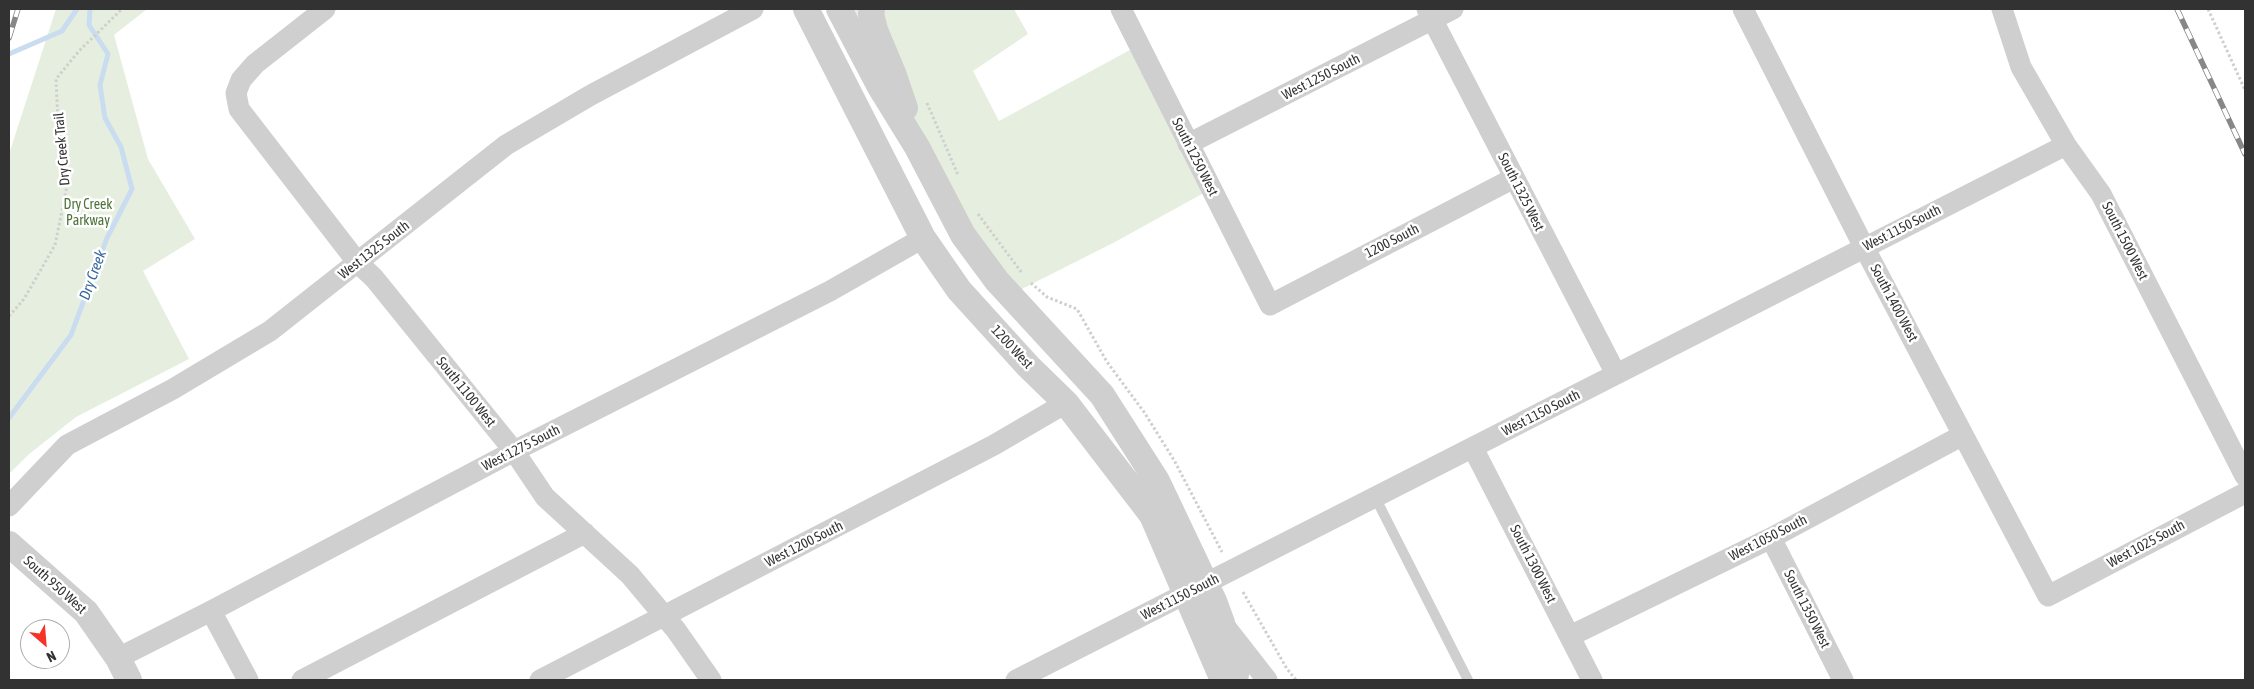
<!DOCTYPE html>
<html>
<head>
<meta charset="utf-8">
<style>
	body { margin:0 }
	#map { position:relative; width:2254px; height:689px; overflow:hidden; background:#fff; font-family:"Asap Condensed",sans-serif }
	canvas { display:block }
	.frame { position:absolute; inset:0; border:10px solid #323232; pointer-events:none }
	.north { position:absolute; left:20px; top:619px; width:50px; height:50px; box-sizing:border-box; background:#fff; border:1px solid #adadad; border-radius:50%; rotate:153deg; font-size:14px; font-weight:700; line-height:20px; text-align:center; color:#323232 }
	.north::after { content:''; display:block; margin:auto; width:18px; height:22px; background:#f73326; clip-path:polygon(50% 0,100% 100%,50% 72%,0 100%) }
</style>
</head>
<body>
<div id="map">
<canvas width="2254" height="689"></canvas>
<div class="frame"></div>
<div class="north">N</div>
</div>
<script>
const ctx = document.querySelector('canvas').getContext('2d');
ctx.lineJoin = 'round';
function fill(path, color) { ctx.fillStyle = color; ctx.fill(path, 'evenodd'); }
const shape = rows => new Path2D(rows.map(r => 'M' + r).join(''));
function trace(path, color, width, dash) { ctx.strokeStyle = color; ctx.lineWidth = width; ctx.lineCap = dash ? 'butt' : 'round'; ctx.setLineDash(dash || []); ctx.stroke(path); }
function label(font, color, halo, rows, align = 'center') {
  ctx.font = font + ' "Asap Condensed",sans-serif'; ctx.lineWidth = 5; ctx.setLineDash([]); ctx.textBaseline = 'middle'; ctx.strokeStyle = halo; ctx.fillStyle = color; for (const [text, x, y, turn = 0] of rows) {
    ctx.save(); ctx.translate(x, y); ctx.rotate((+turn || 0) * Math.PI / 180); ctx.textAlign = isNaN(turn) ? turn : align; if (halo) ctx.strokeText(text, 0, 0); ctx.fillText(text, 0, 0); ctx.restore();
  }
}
const green = shape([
	[56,9,147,9,114,35,148,159,195,239,143,271,189,359,76,417,28,455,9,474,9,154],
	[839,9,1014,9,1028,34,973,71,999,121,1139,45,1211,189,1115,242,1010,295]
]);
const stream = shape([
	[9,54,62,31,77,9],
	[9,418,71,335,107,238,132,189,121,147,105,118,100,85,108,54,89,25,90,9]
]);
const path = shape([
	[2208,9,2245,90],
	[927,103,958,175],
	[978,214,1022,273],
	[1031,283,1047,297,1077,309,1107,362,1144,412,1174,460,1222,552],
	[9,316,24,299,55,245,67,186,59,143,56,79,79,51,122,9],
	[1243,592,1287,669,1296,680]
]);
const service = shape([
	[1375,497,1468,680]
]);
const minor = shape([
	[325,9,255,64,241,80,236,93,239,109,358,263,374,278,514,451,545,497,630,575,676,630,711,680],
	[1121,9,1270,305,1514,178],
	[1427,9,1616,374],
	[1743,9,1864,247,2048,596,2245,493],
	[2002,9,2021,67,2066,145,2101,194,2245,476],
	[1188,144,1453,9],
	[1473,448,1592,680],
	[9,506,67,445,173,389,270,331,506,145,591,95,753,9],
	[1771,538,1843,680],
	[211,611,248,680],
	[1224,625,1267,680],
	[1570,636,1771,538,1963,435],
	[118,658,211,611,514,451,830,291,923,238],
	[302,680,585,533],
	[540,680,994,445,1066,403],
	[1016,680,2066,145]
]);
const tertiary = shape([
	[806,9,923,238,959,290,1028,366,1066,403,1152,515,1223,680],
	[839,9,880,87,917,147,963,235,997,281,1102,395,1157,481,1214,601,1222,623,1236,675],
	[872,9,871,14,875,30,893,73,905,108],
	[9,544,86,612,118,658,129,680]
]);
const rail = shape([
	[2177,9,2245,154],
	[9,38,18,9]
]);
const streetNames = [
	["West 1250 South",1321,77,-27],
	["Dry Creek Trail",62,149,-95],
	["South 1250 West",1195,157,63],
	["South 1325 West",1521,192,63],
	["West 1150 South",1902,228,-27],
	["1200 South",1392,241,-27],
	["South 1500 West",2125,241,63],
	["West 1325 South",374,250,-38],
	["South 1400 West",1894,303,62],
	["1200 West",1012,347,47],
	["South 1100 West",466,392,51],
	["West 1150 South",1541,413,-27],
	["West 1275 South",521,448,-27],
	["West 1050 South",1768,538,-27],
	["West 1200 South",804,544,-27],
	["West 1025 South",2146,544,-28],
	["South 1300 West",1533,564,63],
	["South 950 West",55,585,42],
	["West 1150 South",1180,597,-27],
	["South 1350 West",1807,609,63]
];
const parkNames = [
	["Dry Creek",88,205],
	["Parkway",88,221]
];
const waterNames = [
	["Dry Creek",93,275,-70]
];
fill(green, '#e6efdf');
trace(stream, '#cadcf0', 5);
trace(path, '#cfcfcf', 3, [2.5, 2.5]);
trace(service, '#cfcfcf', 10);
trace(minor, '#cfcfcf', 21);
trace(tertiary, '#cfcfcf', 26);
trace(rail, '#878787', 5.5);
trace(rail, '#fff', 4, [11]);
label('14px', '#323232', '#fff', streetNames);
label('14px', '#4c7339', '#fff', parkNames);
label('italic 15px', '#36679e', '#fff', waterNames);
</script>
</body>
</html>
